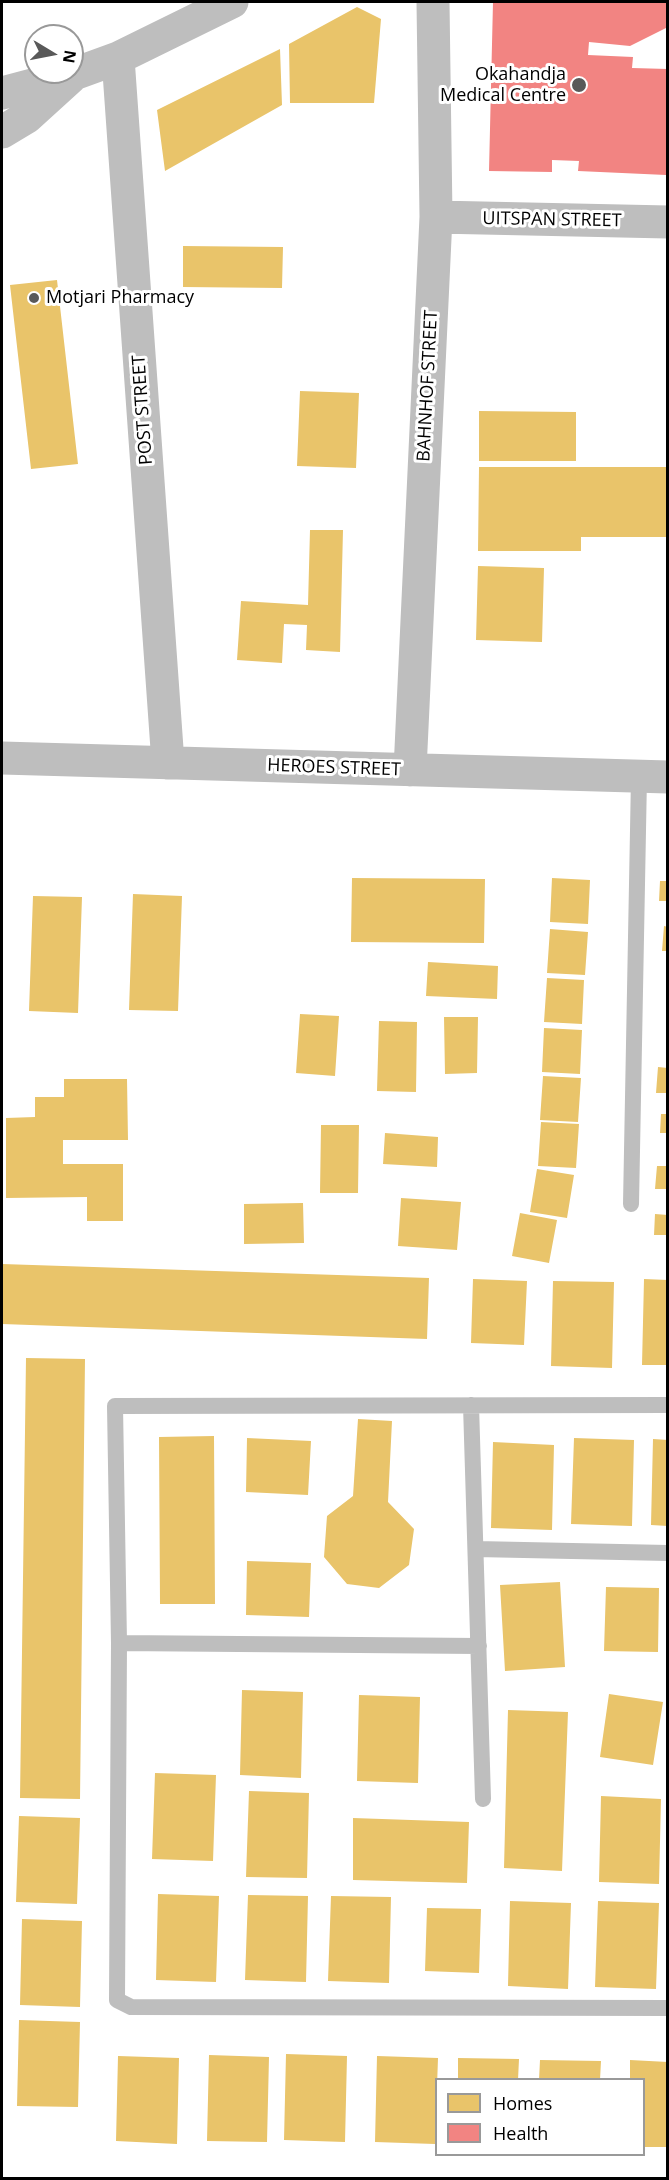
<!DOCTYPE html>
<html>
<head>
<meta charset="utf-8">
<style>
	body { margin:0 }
	#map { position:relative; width:669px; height:2180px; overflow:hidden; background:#fff; font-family:"Open Sans",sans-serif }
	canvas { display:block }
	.frame { position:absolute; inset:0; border:3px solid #000; pointer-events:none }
	.legend { position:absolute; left:435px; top:2078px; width:210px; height:78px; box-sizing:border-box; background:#fff; border:2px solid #999; margin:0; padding:8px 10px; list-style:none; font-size:18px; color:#000 }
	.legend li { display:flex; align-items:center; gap:12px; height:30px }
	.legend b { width:30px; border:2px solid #999 }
	.north { position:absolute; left:24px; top:24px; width:60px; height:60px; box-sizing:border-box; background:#fff; border:2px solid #999; border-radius:50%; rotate:100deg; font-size:16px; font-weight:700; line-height:24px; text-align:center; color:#000 }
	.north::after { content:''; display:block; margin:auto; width:21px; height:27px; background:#595959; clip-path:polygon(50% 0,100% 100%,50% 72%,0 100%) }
</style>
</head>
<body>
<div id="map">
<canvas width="669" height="2180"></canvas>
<div class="frame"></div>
<ul class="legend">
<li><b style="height:16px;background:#e9c46a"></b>Homes</li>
<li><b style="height:16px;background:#f28482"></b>Health</li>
</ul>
<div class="north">N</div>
</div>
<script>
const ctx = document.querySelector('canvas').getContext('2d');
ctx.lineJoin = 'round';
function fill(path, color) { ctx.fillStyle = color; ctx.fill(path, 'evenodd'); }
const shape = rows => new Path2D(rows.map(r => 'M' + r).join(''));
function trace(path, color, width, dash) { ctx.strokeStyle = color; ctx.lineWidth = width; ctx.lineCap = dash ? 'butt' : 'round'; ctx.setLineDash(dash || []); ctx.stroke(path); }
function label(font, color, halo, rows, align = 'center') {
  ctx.font = font + ' "Open Sans",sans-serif'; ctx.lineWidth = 6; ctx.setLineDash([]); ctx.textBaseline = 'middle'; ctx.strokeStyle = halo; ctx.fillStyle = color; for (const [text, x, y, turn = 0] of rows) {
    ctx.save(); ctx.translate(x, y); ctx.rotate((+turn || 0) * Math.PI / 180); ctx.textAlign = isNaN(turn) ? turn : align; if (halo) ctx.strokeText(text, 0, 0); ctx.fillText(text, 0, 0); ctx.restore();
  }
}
const homes = shape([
	[357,7,381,19,374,103,290,103,289,44],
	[280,49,282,105,165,171,157,110],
	[183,246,283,247,282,288,183,287],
	[57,280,78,464,31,469,10,285],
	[300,391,359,393,356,468,297,466],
	[479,411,576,412,576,461,479,461],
	[479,467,668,467,668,537,581,537,581,551,478,551],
	[310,530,343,530,340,652,306,650,307,625,284,624,282,663,237,660,241,601,308,605],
	[478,566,544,568,542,642,476,640],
	[352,878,485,879,484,943,351,942],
	[552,878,590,880,588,924,550,922],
	[660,881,668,881,668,901,659,901],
	[133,894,182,896,178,1011,129,1010],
	[33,896,82,897,78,1013,29,1011],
	[664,926,668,927,668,951,662,951],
	[550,929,588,932,585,975,547,973],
	[428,962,498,966,497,999,426,996],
	[547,978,584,980,582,1024,544,1022],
	[300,1014,339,1016,335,1076,296,1073],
	[444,1017,478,1017,477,1073,445,1074],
	[379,1021,417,1022,416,1092,377,1091],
	[544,1028,582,1030,580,1074,542,1072],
	[658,1067,668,1068,668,1093,656,1093],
	[543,1076,581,1078,578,1122,540,1120],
	[64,1079,127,1079,128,1140,63,1140,63,1164,123,1164,123,1221,87,1221,87,1197,6,1198,6,1118,35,1117,35,1097,64,1097],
	[661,1114,668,1114,668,1133,660,1133],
	[541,1122,579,1124,576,1168,538,1166],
	[321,1125,359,1125,358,1193,320,1193],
	[385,1133,438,1137,437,1167,383,1164],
	[657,1166,668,1166,668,1189,655,1189],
	[537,1169,574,1175,567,1218,530,1212],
	[401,1198,461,1202,457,1250,398,1246],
	[303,1203,304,1243,244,1244,244,1204],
	[520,1213,557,1220,549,1263,512,1256],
	[655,1214,668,1215,668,1235,654,1235],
	[2,1264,429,1278,427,1339,2,1324],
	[473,1279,527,1281,524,1345,471,1343],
	[644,1279,668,1280,668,1365,642,1365],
	[553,1281,614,1282,612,1368,551,1366],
	[26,1358,85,1359,80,1799,20,1798],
	[358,1419,392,1421,388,1502,414,1529,409,1565,379,1588,347,1584,324,1557,327,1516,353,1496],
	[214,1436,215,1604,160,1604,159,1437],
	[247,1438,311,1441,308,1495,246,1492],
	[574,1438,634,1440,632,1526,571,1524],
	[653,1439,668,1440,668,1526,651,1525],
	[493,1442,554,1445,552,1530,491,1528],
	[247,1561,311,1563,309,1617,246,1615],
	[560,1582,565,1667,505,1671,500,1585],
	[606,1587,659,1588,658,1652,604,1651],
	[242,1690,303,1692,301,1778,240,1775],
	[609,1694,663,1702,653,1765,600,1757],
	[359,1695,420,1697,418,1783,357,1781],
	[508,1710,568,1712,562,1871,504,1868],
	[155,1773,216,1775,213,1861,152,1859],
	[249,1791,309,1793,307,1878,246,1877],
	[601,1796,661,1799,659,1884,599,1882],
	[19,1816,80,1818,77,1904,16,1902],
	[353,1818,469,1822,467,1883,353,1880],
	[158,1894,219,1896,216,1982,156,1980],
	[248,1895,308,1896,306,1982,245,1980],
	[331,1896,391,1897,389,1983,328,1981],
	[510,1901,571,1903,568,1989,508,1986],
	[598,1901,659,1903,656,1989,595,1987],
	[427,1908,481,1909,479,1973,425,1971],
	[22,1919,82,1921,80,2007,20,2005],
	[19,2020,80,2022,78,2107,17,2106],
	[286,2054,347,2056,345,2142,284,2140],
	[209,2055,269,2057,267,2142,207,2141],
	[118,2056,179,2058,177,2144,116,2141],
	[377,2056,438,2058,435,2144,375,2142],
	[458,2058,519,2059,518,2080,458,2080],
	[540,2060,601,2061,600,2080,539,2080],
	[630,2060,668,2062,668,2147,644,2147,644,2080,630,2080]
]);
const health = shape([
	[493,2,668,2,668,27,630,46,589,42,588,55,633,57,632,68,668,69,666,175,578,171,579,161,552,160,552,172,489,171]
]);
const lane = shape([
	[631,1204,639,777],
	[471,1405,483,1799],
	[668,1405,115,1406,119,1643,117,2000,131,2007,668,2008],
	[476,1549,668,1553],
	[119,1643,479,1646]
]);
const street = shape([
	[118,58,168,763],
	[2,93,74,74,118,58,232,2],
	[2,132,27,117,71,77],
	[436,217,668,222],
	[2,758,668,777],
	[410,770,436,217,433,2]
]);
const markers = [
	[579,85,8,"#595959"],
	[34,298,6,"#595959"]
];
const poiNames = [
	["Okahandja",566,75],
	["Medical Centre",566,96],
	["Motjari Pharmacy",46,298,"left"]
];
const streetNames = [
	["UITSPAN STREET",552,220,1],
	["BAHNHOF STREET",428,386,-87],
	["POST STREET",143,410,-94],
	["HEROES STREET",334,768,2]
];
fill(homes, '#e9c46a');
fill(health, '#f28482');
trace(lane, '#bebebe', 16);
trace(street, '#bebebe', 33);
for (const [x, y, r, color] of markers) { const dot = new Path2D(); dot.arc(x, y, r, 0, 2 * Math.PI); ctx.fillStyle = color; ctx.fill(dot); trace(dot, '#fff', 2); }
label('18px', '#000', '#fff', poiNames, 'right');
label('18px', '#000', '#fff', streetNames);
</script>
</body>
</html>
